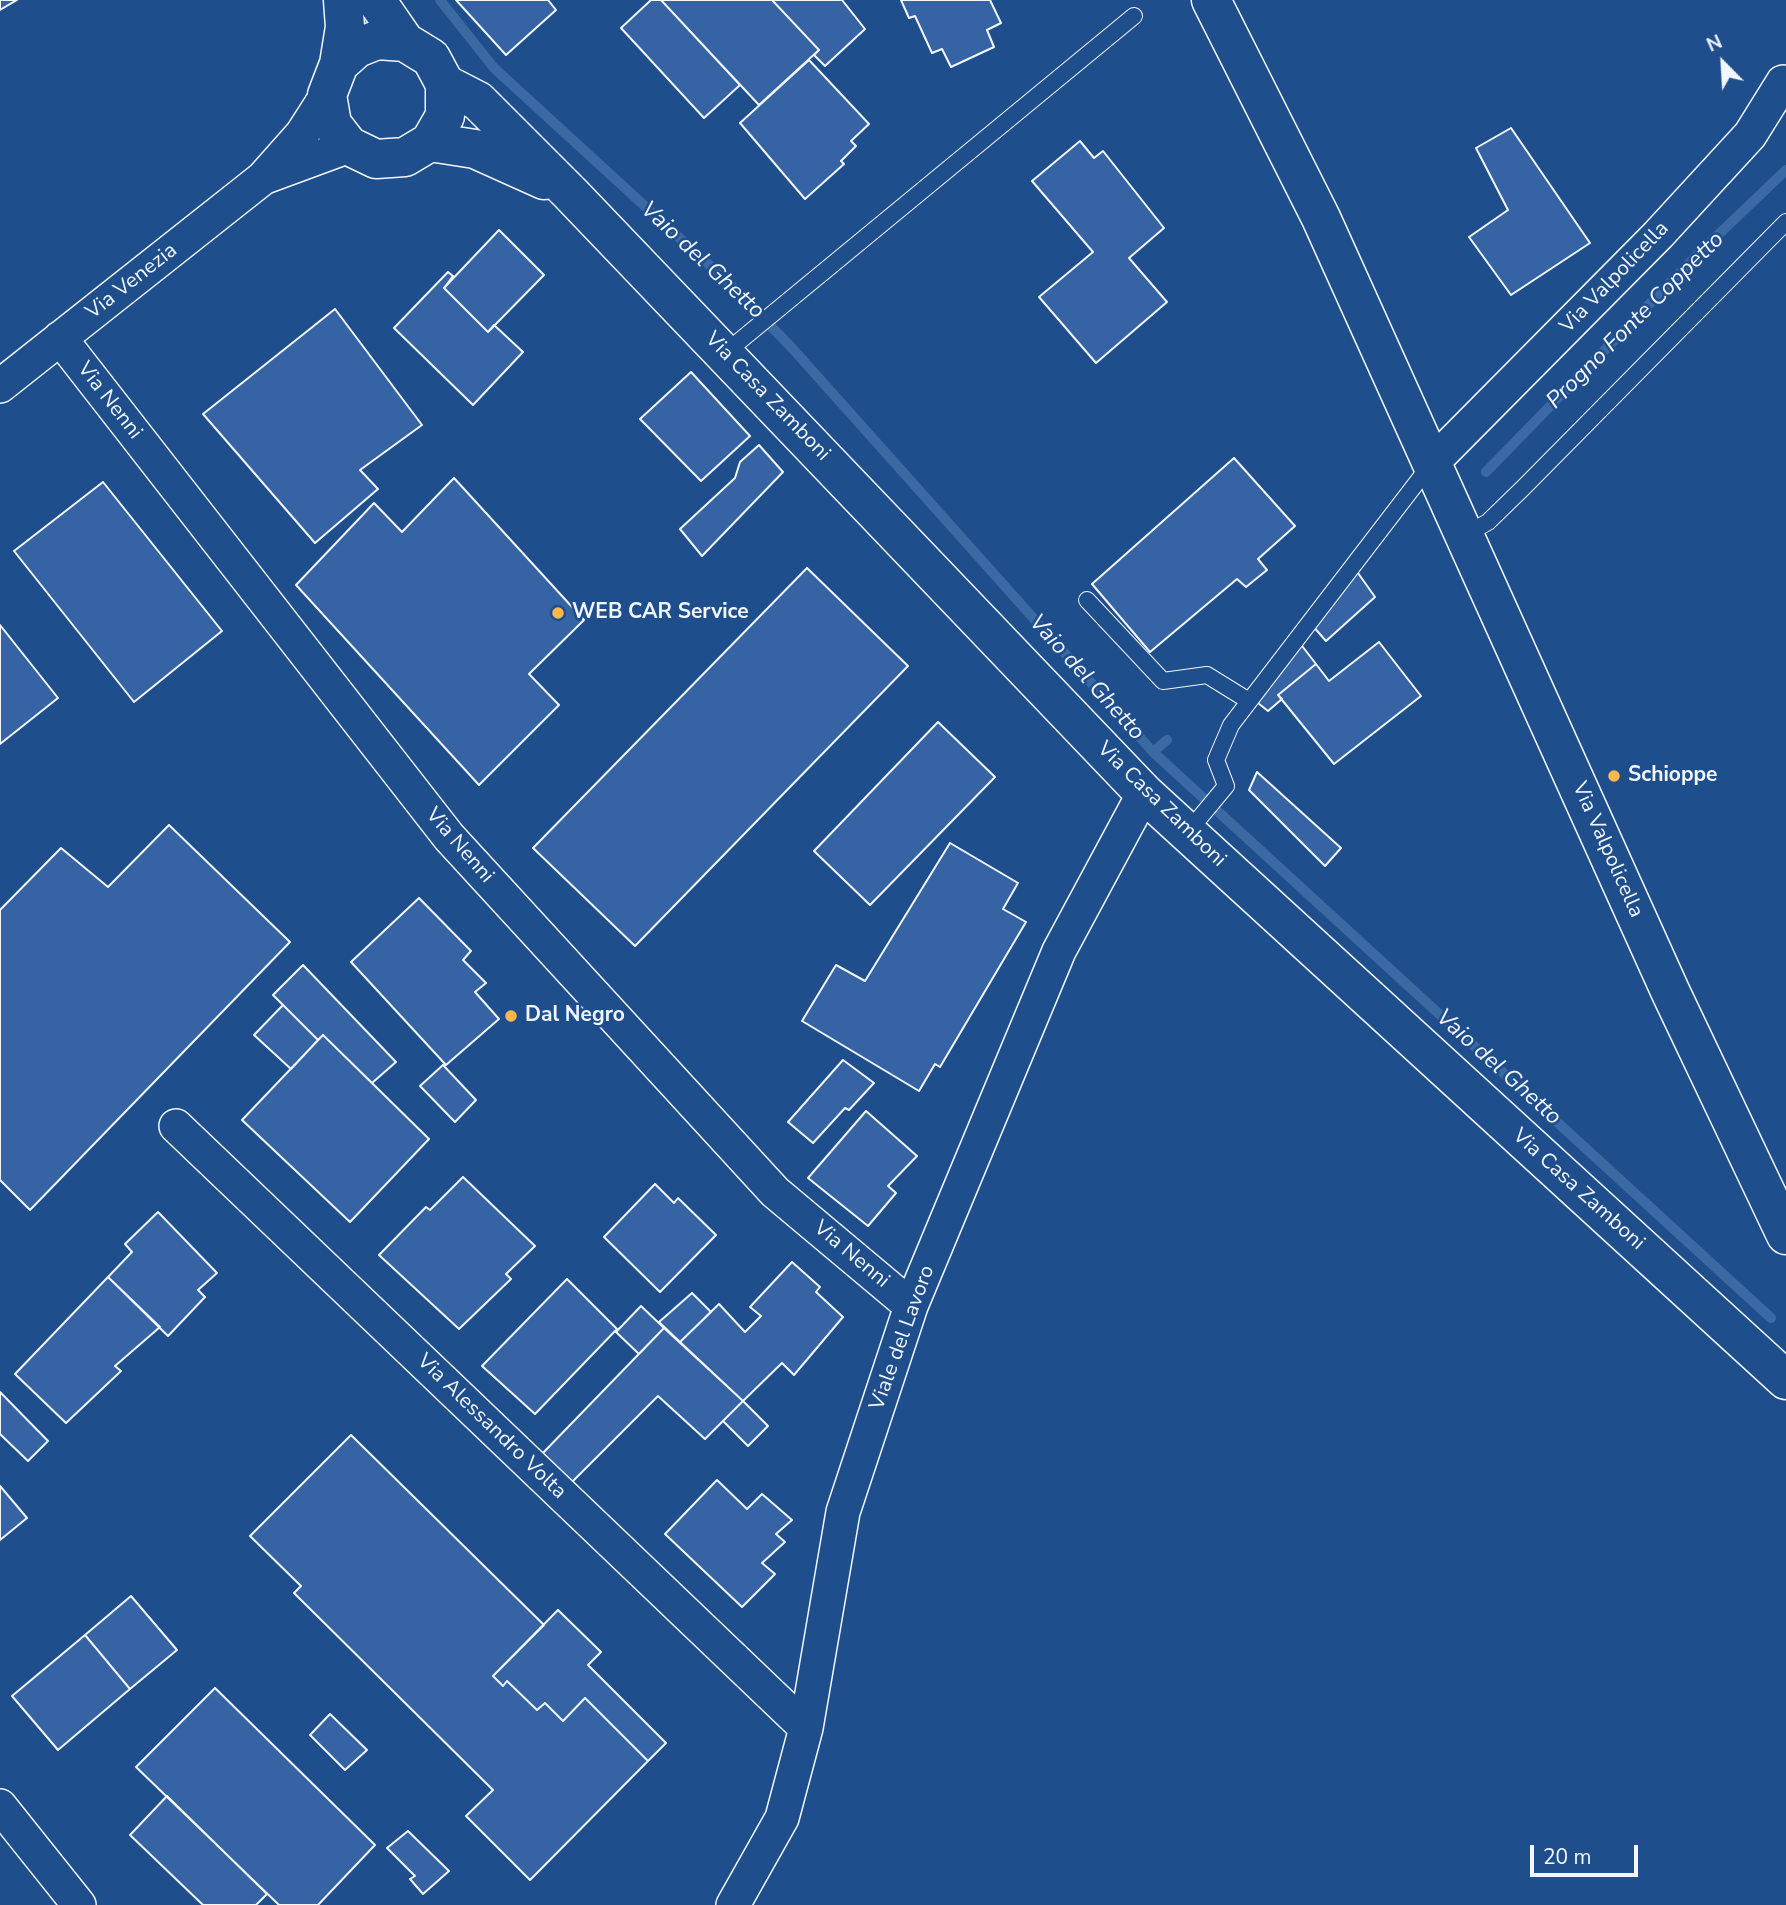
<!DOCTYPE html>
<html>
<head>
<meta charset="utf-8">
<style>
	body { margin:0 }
	#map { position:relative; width:1786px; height:1905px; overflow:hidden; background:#1f4e8c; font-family:"Nunito Sans",sans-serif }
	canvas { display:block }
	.north { position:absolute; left:1688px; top:28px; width:70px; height:70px; -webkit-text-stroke:5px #1f4e8c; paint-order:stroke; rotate:336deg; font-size:19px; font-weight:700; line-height:28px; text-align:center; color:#f2f6ff }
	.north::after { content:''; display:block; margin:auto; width:24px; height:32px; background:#f2f6ff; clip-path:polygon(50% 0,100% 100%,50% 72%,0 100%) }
	.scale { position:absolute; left:1530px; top:1845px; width:108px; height:32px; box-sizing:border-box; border:4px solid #f2f6ff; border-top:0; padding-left:9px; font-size:21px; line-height:24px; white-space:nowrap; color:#f2f6ff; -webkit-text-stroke:5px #1f4e8c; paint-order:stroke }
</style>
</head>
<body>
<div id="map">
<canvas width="1786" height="1905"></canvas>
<div class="north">N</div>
<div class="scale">20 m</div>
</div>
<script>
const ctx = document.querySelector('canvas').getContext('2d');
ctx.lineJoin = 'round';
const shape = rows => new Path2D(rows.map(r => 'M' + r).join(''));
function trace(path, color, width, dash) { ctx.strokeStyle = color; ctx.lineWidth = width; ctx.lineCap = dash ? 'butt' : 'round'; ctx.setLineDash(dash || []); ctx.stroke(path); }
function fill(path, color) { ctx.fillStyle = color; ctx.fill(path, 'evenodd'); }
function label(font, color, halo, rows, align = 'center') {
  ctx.font = font + ' "Nunito Sans",sans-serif'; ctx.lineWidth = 5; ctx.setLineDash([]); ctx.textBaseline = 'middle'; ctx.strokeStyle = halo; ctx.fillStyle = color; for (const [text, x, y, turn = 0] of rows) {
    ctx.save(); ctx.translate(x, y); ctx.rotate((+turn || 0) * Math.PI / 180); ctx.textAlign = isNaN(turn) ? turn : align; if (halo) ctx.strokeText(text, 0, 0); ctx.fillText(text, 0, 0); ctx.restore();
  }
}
const stream = shape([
	[440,0,494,68,731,285,792,348,1153,752,1771,1318],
	[1486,472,1699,253,1786,170],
	[1153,752,1167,740]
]);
const building = shape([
	[0,0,17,0,0,10,0,0],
	[456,0,548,0,556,10,506,55,456,0],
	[651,0,661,0,740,85,704,118,621,28,651,0],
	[661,0,772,0,819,50,759,105,661,0],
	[772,0,842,0,865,29,825,66,814,55,819,50,772,0],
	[901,0,990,0,1001,23,987,30,994,47,951,67,942,49,932,53,915,16,909,18,901,0],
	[809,60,869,124,851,141,856,146,841,161,844,164,805,199,740,123,809,60],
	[1511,128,1590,243,1511,295,1469,237,1508,210,1476,148,1511,128],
	[1080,141,1094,158,1103,151,1164,228,1129,258,1167,302,1096,363,1039,297,1093,252,1032,181,1080,141],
	[499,230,544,275,488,332,444,288,499,230],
	[448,272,453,276,444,288,488,332,494,325,523,352,473,405,394,328,448,272],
	[335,309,422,425,360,470,378,489,315,543,203,414,335,309],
	[691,372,750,436,701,481,640,419,691,372],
	[759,445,783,472,702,556,680,529,735,478,740,462,759,445],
	[1234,458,1295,526,1258,559,1267,570,1246,587,1237,579,1150,652,1092,584,1234,458],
	[454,478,584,620,529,674,559,705,479,785,296,585,374,503,402,532,454,478],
	[103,482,222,631,134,702,14,551,103,482],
	[1353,566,1375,597,1326,641,1312,625,1353,566],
	[807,568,908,666,635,946,533,848,807,568],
	[0,625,58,698,0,744,0,625],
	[1299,642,1316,664,1278,695,1282,699,1268,711,1253,699,1299,642],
	[1379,642,1421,696,1334,764,1278,695,1316,664,1329,681,1379,642],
	[938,722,995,777,870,905,814,851,938,722],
	[1257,772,1341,848,1325,866,1249,790,1257,772],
	[169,825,290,942,30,1210,0,1180,0,910,61,848,108,887,169,825],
	[950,843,1018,883,1003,909,1026,922,940,1067,935,1064,919,1091,802,1021,836,965,865,981,950,843],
	[419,898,471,951,463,960,486,983,475,992,499,1019,446,1065,351,962,419,898],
	[303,965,396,1062,372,1083,323,1035,318,1040,273,995,303,965],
	[283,1005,318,1040,291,1069,254,1035,283,1005],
	[323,1035,429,1139,350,1222,242,1120,323,1035],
	[843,1060,874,1083,849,1110,845,1108,813,1143,788,1122,843,1060],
	[443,1065,476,1100,455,1122,420,1086,443,1065],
	[866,1111,917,1156,888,1186,896,1193,868,1226,808,1178,866,1111],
	[463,1177,535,1246,506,1274,511,1279,459,1329,379,1255,426,1207,430,1210,463,1177],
	[655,1184,674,1203,678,1198,716,1235,660,1292,604,1237,655,1184],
	[158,1212,217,1273,198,1290,205,1297,168,1336,108,1277,132,1252,125,1244,158,1212],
	[792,1262,820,1287,816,1292,843,1317,794,1375,782,1363,743,1401,680,1342,719,1304,745,1332,761,1316,750,1307,792,1262],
	[108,1277,160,1327,115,1366,121,1371,66,1423,15,1374,108,1277],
	[567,1279,617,1329,535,1414,482,1366,567,1279],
	[692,1293,711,1312,680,1342,659,1322,692,1293],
	[641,1306,664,1328,639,1354,616,1332,641,1306],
	[664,1328,743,1401,705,1439,658,1396,570,1484,540,1456,664,1328],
	[0,1392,48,1441,28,1461,0,1434,0,1392],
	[743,1401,768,1426,748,1446,723,1421,743,1401],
	[351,1435,544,1625,493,1676,503,1686,507,1681,537,1710,545,1703,563,1721,585,1698,648,1761,530,1880,466,1816,493,1790,294,1593,301,1586,250,1536,351,1435],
	[717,1480,747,1509,762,1494,792,1520,776,1534,785,1542,762,1563,775,1574,742,1607,665,1534,717,1480],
	[0,1486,27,1518,0,1540,0,1486],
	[131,1596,177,1650,130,1689,85,1635,131,1596],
	[558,1610,601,1652,588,1665,666,1743,648,1761,585,1698,563,1721,545,1703,537,1710,507,1681,503,1686,493,1676,558,1610],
	[85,1635,130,1689,58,1750,12,1696,85,1635],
	[215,1688,375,1845,318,1905,279,1905,136,1767,215,1688],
	[330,1714,367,1750,345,1770,310,1735,330,1714],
	[167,1796,267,1894,256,1905,203,1905,130,1835,167,1796],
	[408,1831,449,1871,423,1894,410,1879,415,1876,387,1848,408,1831]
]);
const lane = shape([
	[725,353,1134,16],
	[1465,535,1488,522,1523,488,1786,222],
	[1087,600,1163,681,1207,675,1249,701],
	[1187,833,1226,786,1216,760,1231,725,1431,464]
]);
const street = shape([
	[265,177,349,146],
	[60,338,449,837,775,1192,911,1306],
	[0,386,263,178,302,134,327,95],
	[1432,463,1658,235,1750,135,1783,82],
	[176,1126,806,1728],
	[0,1806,79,1905],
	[733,1905,782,1818,806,1728,843,1512,911,1306,1059,951,1144,793]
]);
const secondary = shape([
	[376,0,405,42],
	[1211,0,1321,218,1671,993,1786,1235],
	[339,64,357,48,377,40,405,42,431,58,445,84,445,116,430,142,405,157,376,159,349,146,332,124,327,95,339,64,345,27,343,0],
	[445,84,478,101,571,194,1144,793,1786,1380],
	[430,142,475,149,544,180]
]);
const markers = [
	[558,613,7,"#ffb74d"],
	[1614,776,7,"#ffb74d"],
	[511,1016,7,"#ffb74d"]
];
const streetNames = [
	["Via Valpolicella",1615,278,-46],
	["Via Venezia",132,282,-38],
	["Via Casa Zamboni",767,397,46],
	["Via Nenni",109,401,52],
	["Via Casa Zamboni",1161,805,44],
	["Via Nenni",459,846,49],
	["Via Valpolicella",1607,850,66],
	["Via Casa Zamboni",1578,1190,42],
	["Via Nenni",851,1255,40],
	["Viale del Lavoro",903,1338,-70],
	["Via Alessandro Volta",491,1427,44]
];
const poiNames = [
	["WEB CAR Service",572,613],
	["Schioppe",1628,776],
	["Dal Negro",525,1016]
];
const waterNames = [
	["Vaio del Ghetto",702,261,43],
	["Progno Fonte Coppetto",1636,321,-45],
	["Vaio del Ghetto",1086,678,48],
	["Vaio del Ghetto",1498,1068,42]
];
trace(stream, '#3b69a3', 10);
fill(building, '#3563a3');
trace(building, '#f2f6ff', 2);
trace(lane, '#f2f6ff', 18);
trace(street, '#f2f6ff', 36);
trace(secondary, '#f2f6ff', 41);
trace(lane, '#1f4e8c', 16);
trace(street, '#1f4e8c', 33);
trace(secondary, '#1f4e8c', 38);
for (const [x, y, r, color] of markers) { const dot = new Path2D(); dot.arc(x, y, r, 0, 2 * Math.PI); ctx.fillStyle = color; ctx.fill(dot); trace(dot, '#1f4e8c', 2.5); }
label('21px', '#f2f6ff', '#1f4e8c', streetNames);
label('bold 21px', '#f2f6ff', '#1f4e8c', poiNames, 'left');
label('italic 23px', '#f2f6ff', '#1f4e8c', waterNames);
</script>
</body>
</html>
